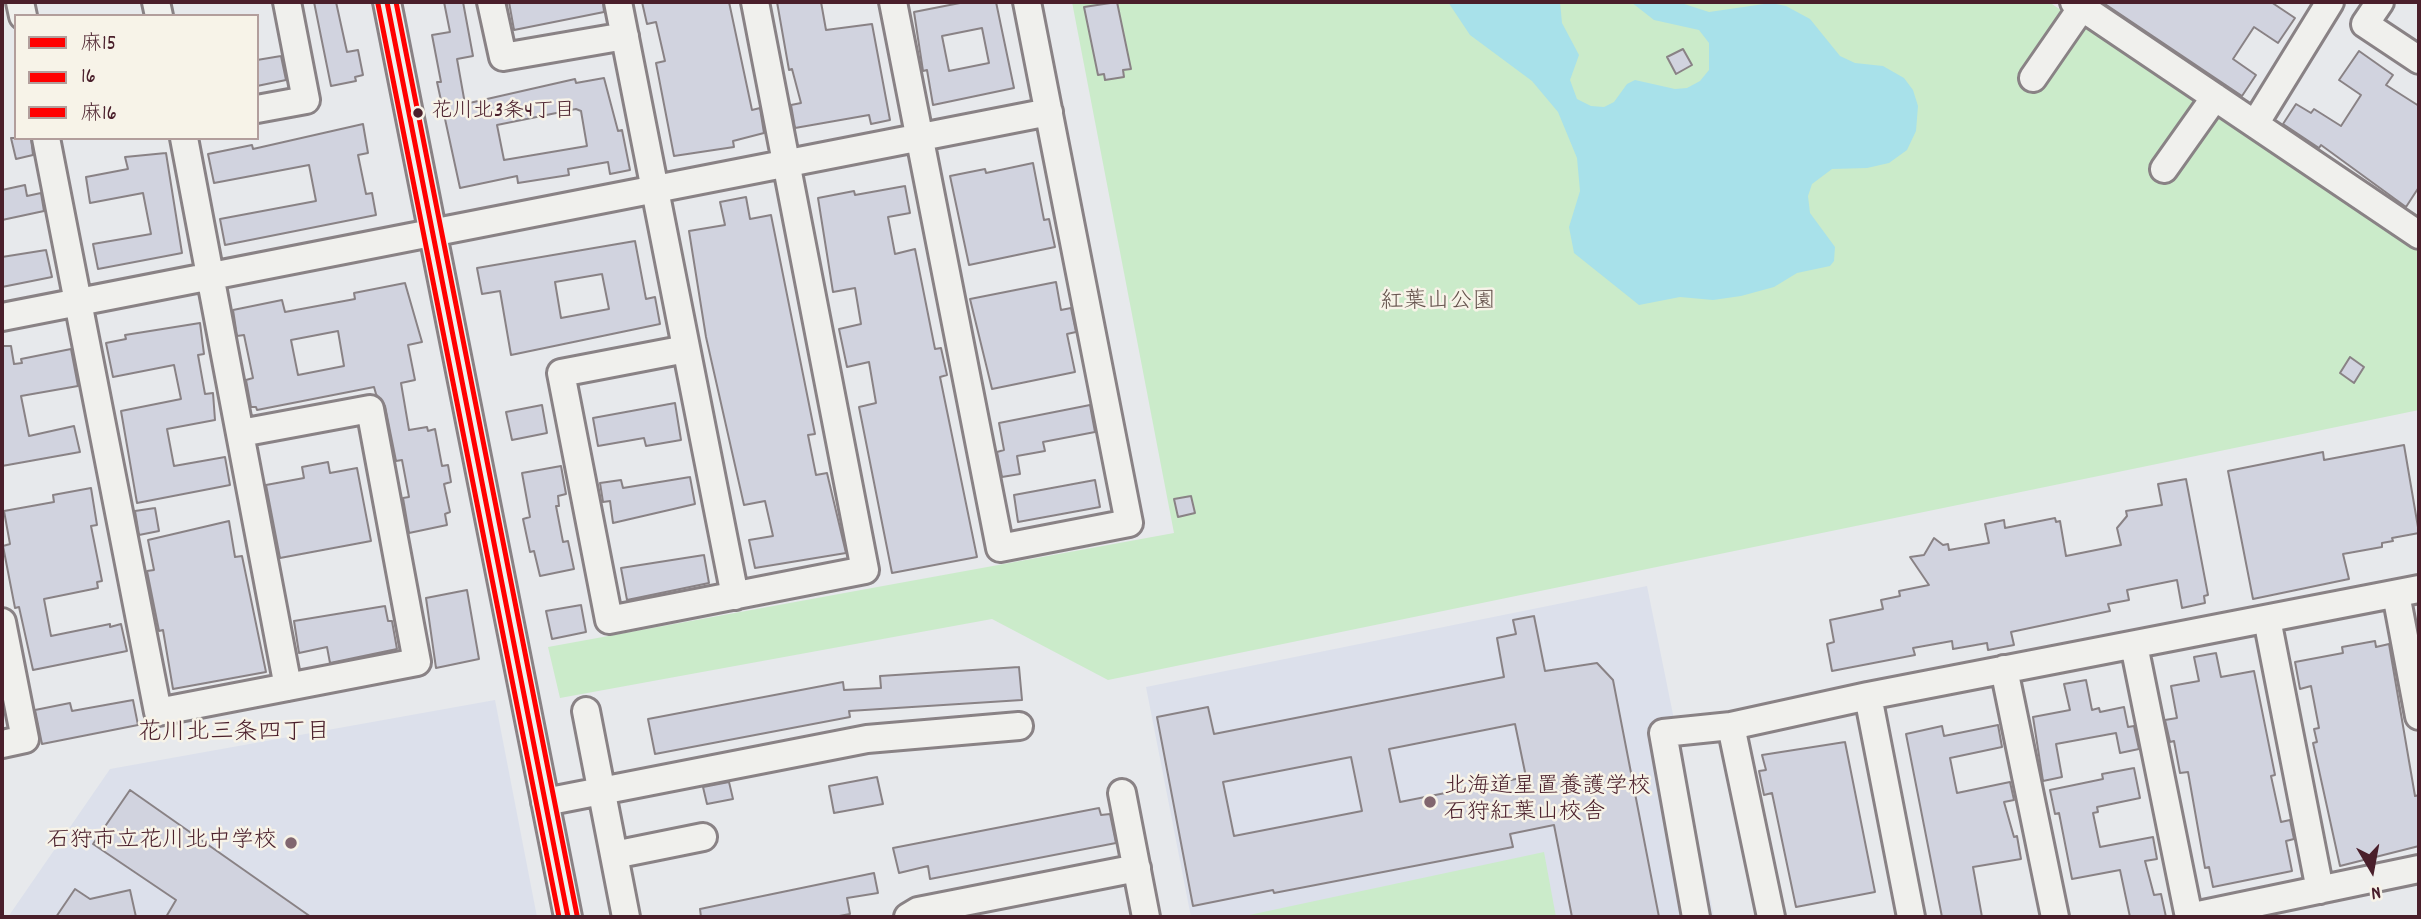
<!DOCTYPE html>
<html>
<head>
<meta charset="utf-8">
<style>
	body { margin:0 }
	#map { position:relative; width:2421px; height:919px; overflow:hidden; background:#e7e9ec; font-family:Dekko,"Klee One",sans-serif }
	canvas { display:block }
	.frame { position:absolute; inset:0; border:4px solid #4a1f2b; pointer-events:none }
	.legend { position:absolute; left:14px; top:14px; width:245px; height:126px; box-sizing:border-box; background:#f7f3e8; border:2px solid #b29e9c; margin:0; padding:9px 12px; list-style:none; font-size:21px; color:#4a1f2b }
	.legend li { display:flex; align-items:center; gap:14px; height:35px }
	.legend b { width:35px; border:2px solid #b29e9c }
	.north { position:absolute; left:2337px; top:835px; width:70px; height:70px; -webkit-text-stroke:5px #f7f3e8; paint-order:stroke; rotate:170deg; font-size:19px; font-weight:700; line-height:28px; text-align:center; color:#4a1f2b }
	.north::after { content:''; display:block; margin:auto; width:24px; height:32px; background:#4a1f2b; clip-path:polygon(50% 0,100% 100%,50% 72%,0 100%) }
</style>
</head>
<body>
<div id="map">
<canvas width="2421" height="919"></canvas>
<div class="frame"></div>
<ul class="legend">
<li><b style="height:9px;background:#f00"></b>麻15</li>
<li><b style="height:9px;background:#f00"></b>16</li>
<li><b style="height:9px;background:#f00"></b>麻16</li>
</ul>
<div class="north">N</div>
</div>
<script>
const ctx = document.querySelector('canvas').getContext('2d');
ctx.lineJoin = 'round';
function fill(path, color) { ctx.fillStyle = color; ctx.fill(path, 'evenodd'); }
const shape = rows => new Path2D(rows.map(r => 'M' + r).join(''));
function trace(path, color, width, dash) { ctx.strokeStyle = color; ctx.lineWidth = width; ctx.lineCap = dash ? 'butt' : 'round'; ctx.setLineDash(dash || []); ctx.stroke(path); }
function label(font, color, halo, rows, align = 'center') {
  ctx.font = font + ' Dekko,"Klee One",sans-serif'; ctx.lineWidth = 5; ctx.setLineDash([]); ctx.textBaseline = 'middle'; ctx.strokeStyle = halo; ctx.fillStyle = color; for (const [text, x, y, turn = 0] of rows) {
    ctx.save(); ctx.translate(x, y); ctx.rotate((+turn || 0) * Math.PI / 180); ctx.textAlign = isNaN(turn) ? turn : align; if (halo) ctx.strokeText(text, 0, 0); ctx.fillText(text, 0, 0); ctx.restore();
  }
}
const built = shape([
	[1647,586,1714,917,1191,917,1146,687],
	[495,700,537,917,8,917,110,769]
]);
const green = shape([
	[1072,2,2049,2,2419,252,2419,410,1108,680,992,619,560,698,548,647,1174,533],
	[1544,852,1556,917,1240,917]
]);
const water = shape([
	[1448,2,1560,2,1562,23,1579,55,1570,80,1577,99,1591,106,1604,107,1614,102,1627,84,1635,80,1675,89,1687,88,1700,81,1709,70,1709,43,1699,30,1654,20,1631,2,1678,2,1709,12,1771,3,1786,6,1810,19,1840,56,1855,63,1883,66,1904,78,1913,90,1918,106,1916,131,1907,150,1889,163,1867,168,1832,169,1812,184,1808,196,1810,213,1835,247,1834,261,1830,266,1797,273,1774,287,1741,296,1713,300,1680,297,1639,305,1574,253,1569,227,1580,191,1577,158,1558,112,1532,81,1470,35]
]);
const building = shape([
	[314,2,336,2,347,52,358,50,363,75,355,77,356,81,331,86,314,2],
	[444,2,463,2,473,56,457,59,465,104,575,79,576,83,604,78,618,131,622,130,630,170,610,174,608,162,568,169,569,175,518,183,517,176,460,188,437,82,441,82,432,35,450,32,444,2],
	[576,109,581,111,587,146,504,160,497,125,576,109],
	[509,2,603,2,604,12,514,30,509,2],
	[642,2,729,2,752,110,760,108,764,133,733,141,734,147,674,156,656,63,665,61,656,22,647,24,642,2],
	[777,2,821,2,826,30,872,24,890,120,871,124,869,115,795,128,791,105,801,103,792,69,789,70,777,2],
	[965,2,996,2,1014,88,933,105,927,70,923,71,914,12,965,2],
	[982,28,989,63,949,71,942,36,982,28],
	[1117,2,1131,69,1123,70,1124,77,1105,80,1104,74,1098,75,1084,7,1117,2],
	[2102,2,2271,2,2295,18,2278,43,2254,27,2233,59,2256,75,2242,96,2102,2],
	[1683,49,1692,65,1676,74,1667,57,1683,49],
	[2359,51,2393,75,2386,85,2419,106,2419,187,2406,207,2321,145,2319,148,2283,124,2296,104,2311,113,2314,109,2341,126,2361,95,2339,80,2359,51],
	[281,56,286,80,257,86,257,60,281,56],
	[363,124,368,153,358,155,366,194,372,193,376,215,225,245,220,219,316,201,309,165,214,183,208,154,252,145,253,149,363,124],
	[11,138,31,138,33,155,16,159,11,138],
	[166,153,182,253,98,269,93,244,151,234,143,193,90,203,86,177,128,169,125,157,166,153],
	[1033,163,1044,220,1049,219,1055,247,969,265,950,176,985,169,986,173,1033,163],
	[25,185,27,196,41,193,44,211,2,220,2,190,25,185],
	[905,186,910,213,888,217,895,254,915,249,935,349,941,348,947,375,940,377,977,557,892,573,859,407,876,403,869,362,847,367,839,329,861,324,855,288,833,292,818,198,854,191,855,195,905,186],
	[746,197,750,219,771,215,815,434,808,435,816,475,827,473,846,553,755,568,749,540,773,536,765,501,744,505,706,337,689,231,725,225,720,202,746,197],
	[635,241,646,299,655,297,660,324,511,355,500,291,482,294,477,268,635,241],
	[602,274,609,309,561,318,555,282,602,274],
	[46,250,52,277,2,287,2,257,46,250],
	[1056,282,1061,310,1071,308,1076,332,1067,334,1075,372,992,389,970,299,1056,282],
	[405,283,422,342,408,345,415,380,401,383,409,430,427,427,428,431,435,429,442,466,448,465,451,482,444,484,450,512,445,514,447,525,409,533,403,498,409,497,402,460,396,461,385,406,376,394,374,387,257,410,256,407,251,407,246,380,253,378,244,335,237,336,233,310,282,300,285,312,355,299,354,293,405,283],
	[338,331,344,366,298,375,291,340,338,331],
	[200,323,204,354,198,355,205,394,213,393,215,420,167,429,174,466,225,457,230,485,137,503,121,411,181,399,174,365,113,377,106,343,126,339,125,335,200,323],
	[2,346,11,346,14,364,22,363,21,359,71,349,78,386,21,396,29,436,74,426,80,452,2,466,2,346],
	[2350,357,2364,367,2354,383,2340,373,2350,357],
	[675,403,681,440,646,446,644,438,598,446,593,418,675,403],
	[542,405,547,433,512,440,506,412,542,405],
	[1090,405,1095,432,1043,442,1045,451,1017,456,1020,474,1002,477,997,452,1004,450,999,423,1090,405],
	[2404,445,2419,533,2392,538,2393,541,2382,543,2382,547,2343,554,2349,579,2253,599,2228,471,2323,452,2324,460,2404,445],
	[328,462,330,473,357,468,371,541,280,558,266,485,304,478,302,467,328,462],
	[561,466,566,494,558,496,559,506,556,506,563,542,568,541,574,569,540,576,534,551,530,552,523,519,530,517,522,473,561,466],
	[690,477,695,504,613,523,610,501,603,502,600,483,621,480,623,488,690,477],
	[2186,479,2208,595,2204,596,2205,603,2182,608,2177,580,2127,590,2129,600,2108,604,2110,611,2011,632,2014,645,1988,650,1987,643,1953,649,1952,641,1913,648,1915,655,1832,671,1827,644,1834,642,1830,620,1883,609,1881,600,1900,596,1899,591,1929,585,1910,557,1924,555,1934,538,1943,545,1948,544,1949,550,1989,543,1985,524,2004,520,2005,528,2055,518,2056,522,2060,521,2066,556,2121,545,2117,528,2127,516,2126,511,2162,505,2158,484,2186,479],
	[1095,480,1100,507,1018,522,1014,495,1095,480],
	[91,488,97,525,91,526,102,581,97,582,98,588,44,599,51,636,110,624,110,627,121,624,127,651,33,670,19,607,15,608,3,546,10,544,4,511,54,502,53,495,91,488],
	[1191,496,1195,513,1178,517,1174,499,1191,496],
	[155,508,159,531,139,535,135,511,155,508],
	[229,521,235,557,242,556,266,672,173,689,163,630,159,631,147,571,154,570,148,540,229,521],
	[704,555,709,583,627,600,621,568,704,555],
	[467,590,479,659,436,668,426,598,467,590],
	[581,605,586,632,552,639,546,611,581,605],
	[385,606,388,621,392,621,397,649,330,663,327,647,299,653,294,621,385,606],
	[1534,616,1545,671,1597,663,1613,680,1659,917,1572,917,1554,825,1510,834,1513,847,1274,893,1273,890,1193,906,1157,717,1208,707,1214,734,1504,677,1497,638,1516,634,1513,620,1534,616],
	[1515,724,1526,777,1400,802,1389,749,1515,724],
	[1351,757,1362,811,1234,836,1223,782,1351,757],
	[2375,641,2376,647,2389,644,2415,796,2419,795,2419,846,2340,866,2313,743,2317,742,2314,729,2319,728,2311,686,2300,689,2295,662,2343,653,2342,647,2375,641],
	[2216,653,2221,677,2254,671,2275,775,2271,776,2281,822,2290,820,2294,839,2286,841,2292,871,2213,887,2209,867,2205,868,2188,772,2180,773,2174,741,2170,742,2165,720,2177,718,2171,686,2199,681,2194,657,2216,653],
	[1019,667,1022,700,849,711,850,717,655,754,648,719,843,682,844,690,881,688,880,676,1019,667],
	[2086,680,2092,710,2099,708,2100,712,2124,707,2128,727,2134,726,2139,749,2120,753,2116,733,2056,744,2062,777,2043,781,2033,717,2070,710,2064,684,2086,680],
	[133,700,138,725,42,744,35,710,70,703,72,711,133,700],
	[1998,725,2002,747,1950,758,1957,793,2010,782,2014,800,2004,802,2014,837,2017,836,2021,859,1973,867,1982,917,1942,917,1906,734,1942,726,1944,736,1998,725],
	[1845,742,1875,892,1796,907,1772,793,1764,795,1759,771,1766,770,1762,755,1845,742],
	[2134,768,2140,798,2097,807,2098,812,2093,813,2100,847,2153,837,2157,859,2145,861,2154,895,2161,894,2166,917,2130,917,2120,870,2072,879,2059,813,2055,814,2050,790,2103,779,2102,774,2134,768],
	[877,777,883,804,834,813,829,786,877,777],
	[729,782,733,799,707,804,703,787,729,782],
	[130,790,311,917,166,917,176,900,93,844,130,790],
	[1099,808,1101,815,1110,814,1116,843,930,879,928,866,899,873,893,848,1099,808],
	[874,873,878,893,847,898,850,914,834,917,701,917,700,909,874,873],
	[75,889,90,899,130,890,136,917,56,917,75,889]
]);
const minor = shape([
	[20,2,23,16],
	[156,2,159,16],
	[387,2,568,917],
	[491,2,503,57,625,36],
	[618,2,735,596],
	[893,2,1000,548,1129,523,1027,2],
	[2074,2,2419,235],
	[2380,2,2365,24,2419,60],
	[2033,78,2082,7],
	[257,109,306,100,287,2],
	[2255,124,2330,2],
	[46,138,158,712,417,662,370,409,241,433],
	[184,138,288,687],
	[2164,169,2215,97],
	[2,317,1049,112],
	[686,349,561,373,609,620,865,570,755,2],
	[2396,594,2419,716],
	[2267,619,2320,890],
	[2,622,25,739,2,744],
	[2134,645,2189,917,2419,869],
	[2004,669,2055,917],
	[586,711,626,917],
	[1122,793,1146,917],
	[545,802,867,739,1019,726],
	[614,855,703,837],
	[908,917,918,911,1137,868],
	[1696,917,1663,733,1731,726],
	[1771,917,1731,726,1868,696],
	[1911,917,1868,696,2419,589]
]);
const bus1 = shape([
	[387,2,568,917]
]);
const bus2 = shape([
	[378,4,559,917]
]);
const bus3 = shape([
	[396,2,577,915]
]);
const markers = [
	[418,113,6,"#4a1f2b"],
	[1430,802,7,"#81666f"],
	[291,843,7,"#81666f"]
];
const busNames = [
	["花川北3条4丁目",431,113]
];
const parkNames = [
	["紅葉山公園",1438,304]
];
const poiNames = [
	["北海道星置養護学校",1444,789],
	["石狩紅葉山校舎",1444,815],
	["石狩市立花川北中学校",277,843,"right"]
];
const neighbourhoodNames = [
	["花川北三条四丁目",234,735]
];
fill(built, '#dce0eb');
fill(green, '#cbebca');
fill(water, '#a8e1ea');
fill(building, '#d1d3df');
trace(building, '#898285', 2);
trace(minor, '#898285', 32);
trace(minor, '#f0f0ed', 26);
trace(bus1, '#f00', 5);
trace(bus2, '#f00', 5);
trace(bus3, '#f00', 5);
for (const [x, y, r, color] of markers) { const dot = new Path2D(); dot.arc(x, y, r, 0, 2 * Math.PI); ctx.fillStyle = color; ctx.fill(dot); trace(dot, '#f7f3e8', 2.5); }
label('21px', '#4a1f2b', '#f7f3e8', busNames, 'left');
label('23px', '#64524c', '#f7f3e8', parkNames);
label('23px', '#4a1f2b', '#f7f3e8', poiNames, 'left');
label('24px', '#4a1f2b', '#f7f3e8', neighbourhoodNames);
</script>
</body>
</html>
